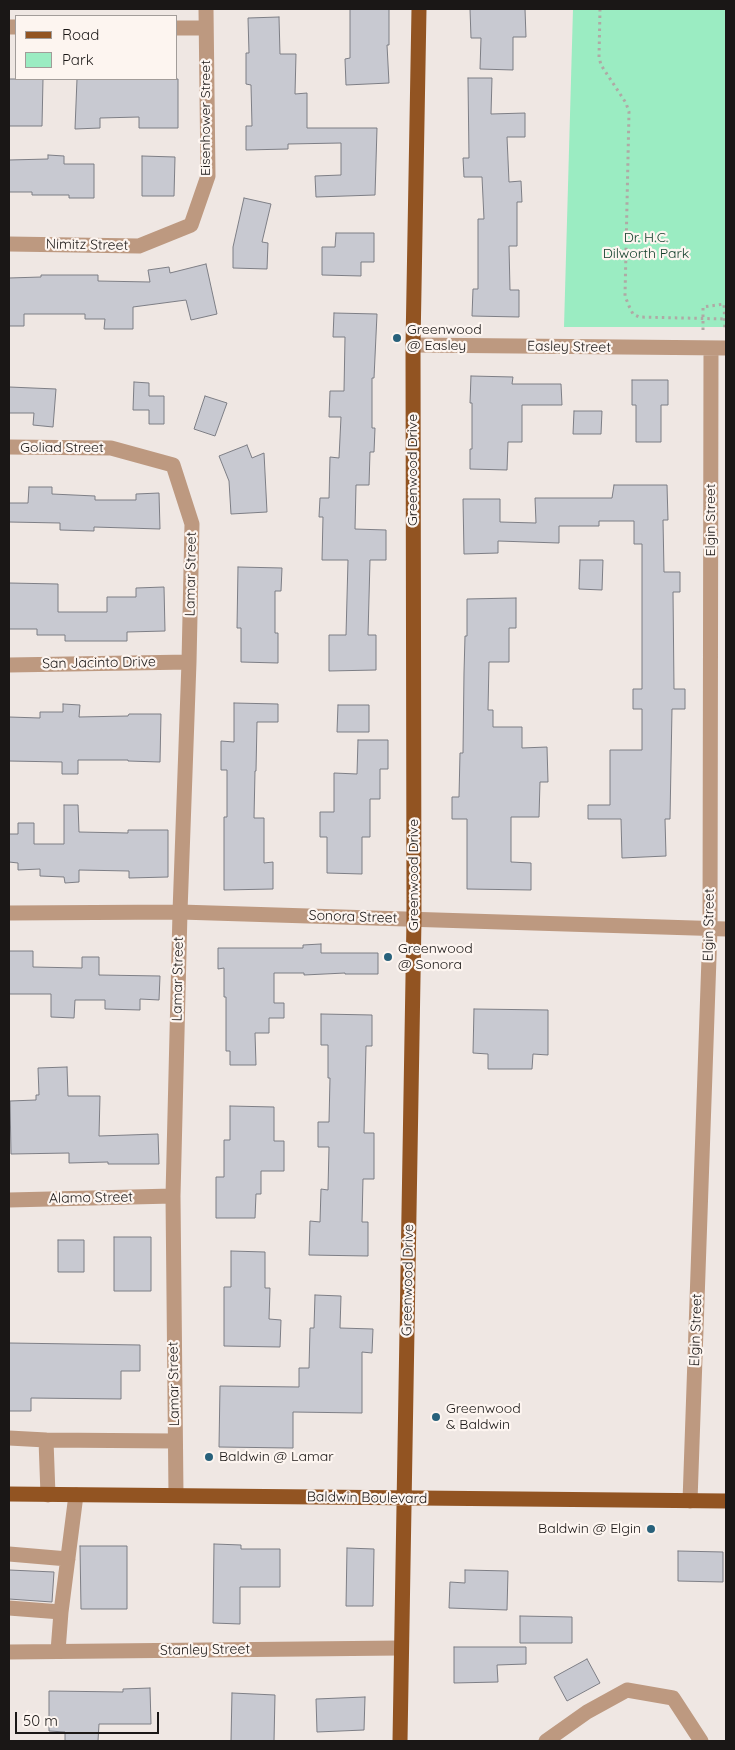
<!DOCTYPE html>
<html>
<head>
<meta charset="utf-8">
<style>
	body { margin:0 }
	#map { position:relative; width:735px; height:1750px; overflow:hidden; background:#efe7e3; font-family:Quicksand,sans-serif }
	canvas { display:block }
	.frame { position:absolute; inset:0; border:10px solid #1a1716; pointer-events:none }
	.legend { position:absolute; left:15px; top:15px; width:162px; height:65px; box-sizing:border-box; background:#fdf5f0; border:1px solid #a29c99; margin:0; padding:6px 9px; list-style:none; font-size:15px; color:#1a1716 }
	.legend li { display:flex; align-items:center; gap:10px; height:25px }
	.legend b { width:25px; border:1px solid #a29c99 }
	.scale { position:absolute; left:15px; top:1712px; width:144px; height:22px; box-sizing:border-box; border:2px solid #1a1716; border-top:0; padding-left:6px; font-size:15px; line-height:18px; white-space:nowrap; color:#1a1716; -webkit-text-stroke:4px #fdf5f0; paint-order:stroke }
</style>
</head>
<body>
<div id="map">
<canvas width="735" height="1750"></canvas>
<div class="frame"></div>
<ul class="legend">
<li><b style="height:6px;background:#925422"></b>Road</li>
<li><b style="height:14px;background:#9becc2"></b>Park</li>
</ul>
<div class="scale">50 m</div>
</div>
<script>
const ctx = document.querySelector('canvas').getContext('2d');
ctx.lineJoin = 'round';
function fill(path, color) { ctx.fillStyle = color; ctx.fill(path, 'evenodd'); }
const shape = rows => new Path2D(rows.map(r => 'M' + r).join(''));
function trace(path, color, width, dash) { ctx.strokeStyle = color; ctx.lineWidth = width; ctx.lineCap = dash ? 'butt' : 'round'; ctx.setLineDash(dash || []); ctx.stroke(path); }
function label(font, color, halo, rows, align = 'center') {
  ctx.font = font + ' Quicksand,sans-serif'; ctx.lineWidth = 4.5; ctx.setLineDash([]); ctx.textBaseline = 'middle'; ctx.strokeStyle = halo; ctx.fillStyle = color; for (const [text, x, y, turn = 0] of rows) {
    ctx.save(); ctx.translate(x, y); ctx.rotate((+turn || 0) * Math.PI / 180); ctx.textAlign = isNaN(turn) ? turn : align; if (halo) ctx.strokeText(text, 0, 0); ctx.fillText(text, 0, 0); ctx.restore();
  }
}
const green = shape([
	[573,9,726,9,726,327,564,327]
]);
const building = shape([
	[350,9,389,9,389,45,387,45,389,83,346,85,345,59,350,58,350,9],
	[470,9,525,9,526,37,513,37,513,70,480,69,481,38,471,38,470,9],
	[279,17,280,54,296,54,295,94,307,93,307,128,377,128,375,195,316,197,315,176,341,175,341,143,288,144,288,149,246,150,246,126,252,126,251,85,246,84,246,53,249,53,248,18,279,17],
	[468,78,492,78,491,114,525,113,525,137,507,137,509,182,521,181,522,202,517,202,517,246,509,246,510,290,519,290,519,317,472,316,473,289,478,289,478,219,484,219,482,177,464,177,463,158,469,158,468,78],
	[9,79,43,79,42,126,9,126,9,79],
	[77,79,178,79,178,128,139,128,139,117,100,118,100,128,75,129,77,79],
	[48,155,64,156,64,164,94,164,94,198,69,198,69,195,32,195,32,192,9,192,9,160,48,159,48,155],
	[142,156,175,157,174,196,142,196,142,156],
	[244,198,271,204,262,242,268,243,267,269,233,268,233,247,244,198],
	[336,233,374,233,374,262,361,262,361,276,322,275,322,247,335,247,336,233],
	[206,264,217,314,191,320,186,300,133,307,133,329,104,329,105,319,85,319,85,314,24,314,24,326,9,326,9,278,41,277,41,275,98,275,98,281,150,282,148,270,169,267,170,273,206,264],
	[334,313,377,314,374,378,372,378,372,428,375,428,374,452,370,452,369,485,356,485,355,529,386,530,386,560,370,560,368,635,376,635,376,670,329,671,329,635,346,635,348,560,322,560,323,517,319,517,320,498,329,498,330,457,339,458,341,417,329,417,330,391,344,391,345,337,333,337,334,313],
	[471,376,513,377,512,384,561,384,562,405,522,405,522,442,508,442,507,470,470,469,470,449,472,449,472,403,470,403,471,376],
	[632,380,668,380,668,405,661,405,661,442,636,442,636,405,632,405,632,380],
	[134,382,149,383,149,396,164,396,164,424,149,424,149,410,133,410,134,382],
	[9,387,56,389,53,427,33,425,34,413,9,413,9,387],
	[205,396,227,403,215,436,194,429,205,396],
	[574,411,602,411,601,434,573,434,574,411],
	[247,445,252,458,264,453,267,512,231,514,229,481,219,456,247,445],
	[614,485,667,485,668,520,663,520,664,572,680,572,680,592,673,592,674,689,685,689,685,709,672,709,670,819,665,819,666,856,622,858,621,819,588,819,588,805,610,805,610,750,642,750,642,709,633,709,633,689,642,689,642,544,634,544,634,521,599,521,599,526,559,526,559,543,498,541,498,553,464,554,463,499,500,499,500,522,536,523,535,498,612,498,614,485],
	[29,487,52,487,52,494,95,496,95,500,136,500,136,494,159,493,160,529,94,527,94,531,60,530,60,523,9,522,9,503,28,503,29,487],
	[580,560,603,560,602,590,579,589,580,560],
	[238,567,282,568,281,591,275,591,275,633,278,633,278,663,241,662,241,628,237,628,238,567],
	[9,583,58,584,58,612,107,612,107,597,136,597,136,588,164,587,165,631,127,632,127,641,65,641,65,635,37,635,37,629,9,629,9,583],
	[516,598,516,628,509,628,509,662,489,662,488,710,493,710,493,727,522,727,522,748,547,747,548,782,540,782,539,817,511,817,511,862,531,863,531,890,467,889,467,819,452,819,452,797,459,797,460,753,463,753,464,673,465,636,467,636,467,599,516,598],
	[234,703,278,704,278,722,257,722,256,771,255,771,254,818,264,818,264,863,273,862,273,889,224,890,224,817,227,817,227,770,221,770,221,741,234,742,234,703],
	[63,704,80,705,79,717,128,716,129,714,161,714,160,762,128,761,128,760,78,760,78,774,62,774,62,762,9,761,9,717,40,718,40,712,63,712,63,704],
	[338,705,369,705,369,732,337,732,338,705],
	[358,740,388,740,388,769,380,769,380,799,370,799,370,837,362,837,362,874,327,873,327,837,320,837,320,812,334,812,334,773,357,774,358,740],
	[64,805,78,805,79,832,128,833,128,830,168,830,168,877,129,878,129,871,79,870,79,882,65,883,64,877,40,876,40,869,18,870,18,863,9,862,9,834,18,834,18,823,34,823,34,844,64,844,64,805],
	[321,944,321,953,378,953,378,974,345,974,345,973,304,975,304,973,274,973,274,1003,284,1003,284,1018,269,1018,269,1033,255,1033,256,1065,230,1065,230,1051,226,1051,226,997,224,997,224,968,218,969,218,948,303,948,303,945,321,944],
	[9,951,33,951,33,967,82,968,82,957,99,957,99,975,160,976,159,1000,140,999,140,1010,105,1009,105,1000,75,1000,74,1018,51,1017,51,994,9,994,9,951],
	[474,1009,548,1010,548,1055,533,1054,532,1069,488,1069,488,1054,473,1053,474,1009],
	[321,1014,372,1015,372,1046,366,1046,364,1133,374,1133,374,1179,363,1179,362,1222,368,1222,368,1256,309,1255,310,1221,320,1222,321,1189,328,1190,329,1147,318,1147,318,1122,329,1122,330,1078,328,1078,328,1045,321,1045,321,1014],
	[67,1067,68,1096,100,1096,99,1136,158,1134,159,1164,108,1164,108,1162,69,1163,69,1153,11,1154,10,1101,36,1100,36,1095,39,1095,38,1068,67,1067],
	[230,1106,274,1107,274,1141,284,1141,284,1171,261,1171,261,1194,256,1194,255,1218,216,1218,216,1177,224,1177,224,1140,230,1140,230,1106],
	[114,1237,151,1237,151,1291,114,1291,114,1237],
	[58,1240,84,1240,84,1272,58,1272,58,1240],
	[231,1251,265,1252,265,1288,270,1288,269,1319,281,1320,280,1347,224,1346,224,1287,231,1287,231,1251],
	[315,1295,341,1296,340,1328,373,1329,372,1353,362,1352,362,1413,293,1412,293,1448,219,1447,220,1386,299,1387,299,1368,309,1368,310,1328,314,1328,315,1295],
	[9,1343,140,1345,140,1371,121,1371,121,1399,31,1398,31,1411,9,1411,9,1343],
	[214,1544,241,1545,241,1549,280,1549,280,1587,240,1587,240,1624,213,1623,214,1544],
	[80,1546,127,1546,127,1609,81,1609,80,1546],
	[347,1548,374,1549,373,1606,346,1606,347,1548],
	[678,1551,723,1552,723,1582,678,1581,678,1551],
	[9,1570,54,1572,52,1602,9,1599,9,1570],
	[465,1570,508,1571,507,1610,449,1608,450,1582,465,1583,465,1570],
	[520,1616,572,1617,572,1643,520,1643,520,1616],
	[454,1647,526,1647,526,1664,497,1665,498,1682,454,1683,454,1647],
	[587,1659,600,1683,567,1701,554,1677,587,1659],
	[150,1688,151,1724,99,1724,98,1741,65,1741,65,1732,49,1731,49,1691,123,1692,123,1689,150,1688],
	[232,1693,275,1695,274,1741,231,1741,232,1693],
	[365,1697,364,1730,317,1732,316,1699,365,1697]
]);
const path = shape([
	[600,9,599,57,601,65,626,103,629,112,625,296,629,306,633,314,639,317,726,319],
	[703,330,703,307,724,304,725,330]
]);
const minor = shape([
	[9,27,16,27],
	[176,28,206,28],
	[9,244,139,246,191,225,208,176,206,9],
	[413,345,726,348],
	[9,447,111,448,173,465,192,524,189,662,180,912,173,1196,176,1495],
	[9,665,189,662],
	[9,913,180,912,726,929],
	[9,1200,173,1196],
	[9,1438,46,1440],
	[48,1495,46,1440,175,1441],
	[690,1501,710,929,711,348],
	[9,1554,68,1559],
	[9,1608,61,1612],
	[58,1651,61,1612,76,1495],
	[9,1652,401,1648],
	[546,1741,587,1712,627,1690,673,1698,701,1741]
]);
const major = shape([
	[9,1494,726,1501],
	[400,1741,414,919,413,345,419,9]
]);
const markers = [
	[397,338,5,"#28617b"],
	[388,957,5,"#28617b"],
	[436,1417,5,"#28617b"],
	[209,1457,5,"#28617b"],
	[651,1529,5,"#28617b"]
];
const streetNames = [
	["Eisenhower Street",206,118,-90],
	["Nimitz Street",87,245,1],
	["Easley Street",569,347,1],
	["Goliad Street",62,448],
	["Greenwood Drive",413,470,-90],
	["Elgin Street",711,520,-90],
	["Lamar Street",191,574,-89],
	["San Jacinto Drive",99,663,-1],
	["Greenwood Drive",414,875,-90],
	["Sonora Street",353,917,2],
	["Elgin Street",709,925,-89],
	["Lamar Street",178,979,-89],
	["Alamo Street",91,1198,-1],
	["Greenwood Drive",408,1280,-89],
	["Elgin Street",696,1330,-88],
	["Lamar Street",174,1384,-91],
	["Baldwin Boulevard",367,1498,1],
	["Stanley Street",205,1650,-1]
];
const parkNames = [
	["Dr. H.C.",646,238],
	["Dilworth Park",646,254]
];
const poiNames = [
	["Greenwood",407,330],
	["@ Easley",407,346],
	["Greenwood",398,949],
	["@ Sonora",398,965],
	["Greenwood",446,1409],
	["& Baldwin",446,1425],
	["Baldwin @ Lamar",219,1457],
	["Baldwin @ Elgin",641,1529,"right"]
];
fill(green, '#9becc2');
fill(building, '#c8c9d1');
trace(building, '#7d7e85', 1);
trace(path, '#afa9a5', 3, [2.5, 4]);
trace(minor, '#bd9980', 15);
trace(major, '#925422', 15);
for (const [x, y, r, color] of markers) { const dot = new Path2D(); dot.arc(x, y, r, 0, 2 * Math.PI); ctx.fillStyle = color; ctx.fill(dot); trace(dot, '#fdf5f0', 2); }
label('14px', '#1a1716', '#fdf5f0', streetNames);
label('14px', '#103d29', '#fdf5f0', parkNames);
label('14px', '#1a1716', '#fdf5f0', poiNames, 'left');
</script>
</body>
</html>
